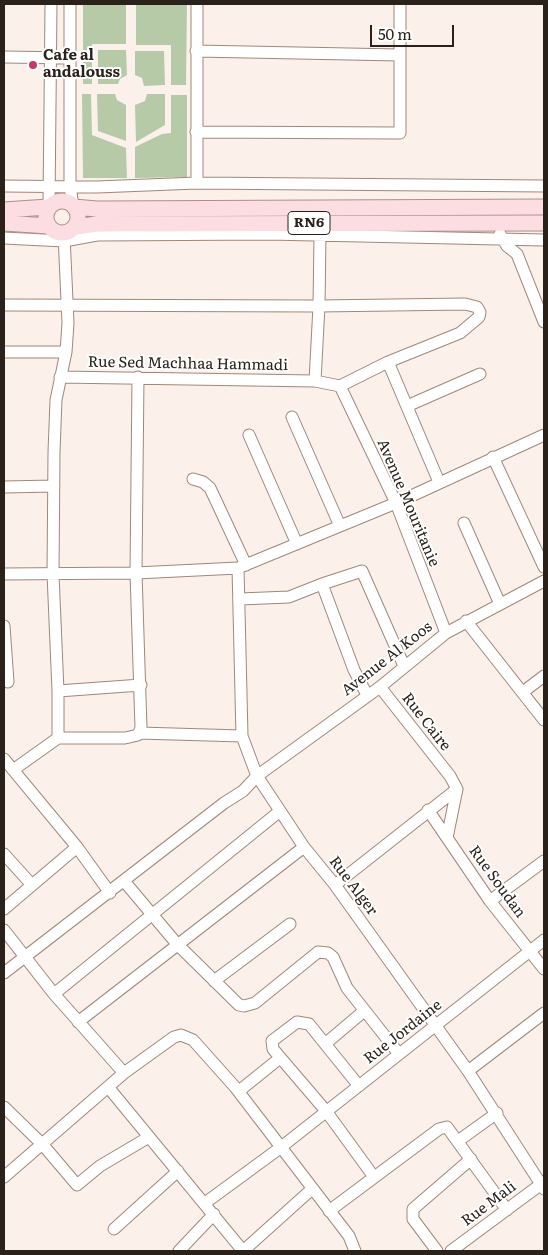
<!DOCTYPE html>
<html>
<head>
<meta charset="utf-8">
<style>
	body { margin:0 }
	#map { position:relative; width:548px; height:1255px; overflow:hidden; background:#fbf1ea; font-family:Literata,serif }
	canvas { display:block }
	.frame { position:absolute; inset:0; border:5px solid #2a211b; pointer-events:none }
	.scale { position:absolute; left:370px; top:25px; width:84px; height:22px; box-sizing:border-box; border:2px solid #2a211b; border-top:0; padding-left:6px; font-size:15px; line-height:18px; white-space:nowrap; color:#2a211b; -webkit-text-stroke:4px #fff; paint-order:stroke }
</style>
</head>
<body>
<div id="map">
<canvas width="548" height="1255"></canvas>
<div class="frame"></div>
<div class="scale">50 m</div>
</div>
<script>
const ctx = document.querySelector('canvas').getContext('2d');
ctx.lineJoin = 'round';
function fill(path, color) { ctx.fillStyle = color; ctx.fill(path, 'evenodd'); }
const shape = rows => new Path2D(rows.map(r => 'M' + r).join(''));
function trace(path, color, width, dash) { ctx.strokeStyle = color; ctx.lineWidth = width; ctx.lineCap = dash ? 'butt' : 'round'; ctx.setLineDash(dash || []); ctx.stroke(path); }
function label(font, color, halo, rows, align = 'center') {
  ctx.font = font + ' Literata,serif'; ctx.lineWidth = 4; ctx.setLineDash([]); ctx.textBaseline = 'middle'; ctx.strokeStyle = halo; ctx.fillStyle = color; for (const [text, x, y, turn = 0] of rows) {
    ctx.save(); ctx.translate(x, y); ctx.rotate((+turn || 0) * Math.PI / 180); ctx.textAlign = isNaN(turn) ? turn : align; if (halo) ctx.strokeText(text, 0, 0); ctx.fillText(text, 0, 0); ctx.restore();
  }
}
const green = shape([
	[83,4,126,4,126,44,92,44,92,84,83,84],
	[136,4,187,4,186,85,171,85,171,45,136,45],
	[98,50,126,50,127,75,120,79,118,84,98,84],
	[135,51,164,51,165,85,144,86,142,78,135,75],
	[82,94,91,94,92,135,126,148,127,178,83,178],
	[97,94,115,94,117,100,126,105,126,141,98,131],
	[147,94,165,94,165,125,136,142,135,105,145,101],
	[171,95,187,95,187,177,135,178,135,147,162,134,171,133]
]);
const minor = shape([
	[70,4,70,186,73,206],
	[196,51,399,55],
	[4,57,70,58],
	[196,132,400,133,400,4],
	[197,183,197,4],
	[4,186,97,187,197,183,544,186],
	[49,206,51,4],
	[500,234,507,246,517,254,544,322],
	[4,238,64,241,97,235,268,234,544,240],
	[4,305,319,306,465,304,477,307,480,312,479,317,460,333,388,362,340,386,315,381,60,377],
	[4,352,66,352],
	[388,362,439,482],
	[315,381,319,306,320,235],
	[340,386,396,503,446,633],
	[407,406,480,374],
	[292,417,340,526],
	[249,435,297,544],
	[493,457,544,567],
	[193,479,203,482,210,488,246,565],
	[4,487,54,486],
	[464,523,500,604],
	[238,568,242,736,257,776,304,847,335,885,468,1071,544,1189],
	[4,574,136,573,238,568,396,503,544,435],
	[240,599,289,597,322,584],
	[466,621,544,720],
	[4,626,8,682],
	[58,691,141,685],
	[523,692,544,676],
	[367,695,354,670,322,584,362,571,404,666],
	[139,733,242,736],
	[58,738,58,691,53,574,54,452,56,400,66,352,68,323,64,235],
	[4,759,77,847,110,893],
	[13,770,58,738,125,738,138,735,141,728,136,573,138,377],
	[428,810,490,901,544,969],
	[447,838,457,789],
	[4,854,32,885],
	[124,881,177,944,239,1005,244,1006,255,1003,318,952,328,953,333,957,347,988,399,1054],
	[335,885,457,789,450,776,380,687],
	[490,901,544,861],
	[4,909,77,847],
	[4,930,54,994,124,1073,174,1037,181,1035,193,1040,235,1087,349,1236,355,1251],
	[4,973,224,803,243,791,257,776,380,687,446,633,544,581],
	[214,981,290,924],
	[54,994,280,811],
	[78,1022,304,847],
	[325,1044,364,1011],
	[468,1071,544,1013],
	[359,1086,309,1024,297,1022,272,1041,273,1049,326,1111,374,1177],
	[108,1087,243,1251],
	[239,1091,280,1058],
	[4,1107,43,1145,77,1185,100,1166,149,1137],
	[458,1141,497,1113],
	[4,1177,124,1073],
	[205,1203,280,1148,544,940],
	[329,1211,439,1129,447,1127,507,1210],
	[114,1229,178,1171],
	[179,1251,214,1214],
	[243,1251,312,1189],
	[437,1251,413,1219,413,1209,471,1159],
	[451,1251,544,1182]
]);
const major = shape([
	'46 217a16 16 0 1 1 32 0a16 16 0 1 1-32 0Z',
	[74,207,97,209,544,207],
	[4,210,48,207],
	[4,223,48,226],
	[75,227,97,224,544,223]
]);
const markers = [
	[33,65,5,"#c73a67"]
];
const shields = [
	[309,223,42]
];
const shieldNames = [
	["RN6",309,223]
];
const poiNames = [
	["Cafe al",43,56],
	["andalouss",43,73]
];
const streetNames = [
	["Rue Sed Machhaa Hammadi",188,364,1],
	["Avenue Mouritanie",408,503,67],
	["Avenue Al Koos",387,659,-38],
	["Rue Caire",426,722,52],
	["Rue Soudan",497,882,54],
	["Rue Alger",353,886,53],
	["Rue Jordaine",403,1032,-38],
	["Rue Mali",489,1204,-37]
];
fill(green, '#b6caa7');
trace(minor, '#9f8879', 13);
trace(major, '#b18c8f', 17);
trace(minor, '#fff', 11);
trace(major, '#fbdde2', 15);
for (const [x, y, r, color] of markers) { const dot = new Path2D(); dot.arc(x, y, r, 0, 2 * Math.PI); ctx.fillStyle = color; ctx.fill(dot); trace(dot, '#fff', 2); }
for (const [x, y, w] of shields) { const box = new Path2D(); box.roundRect(x - w / 2, y - 11.5, w, 23, 4); ctx.fillStyle = '#fff'; ctx.fill(box); trace(box, '#2a211b', 1); }
label('bold 14px', '#2a211b', null, shieldNames);
label('bold 15px', '#2a211b', '#fff', poiNames, 'left');
label('15px', '#2a211b', '#fff', streetNames);
</script>
</body>
</html>
